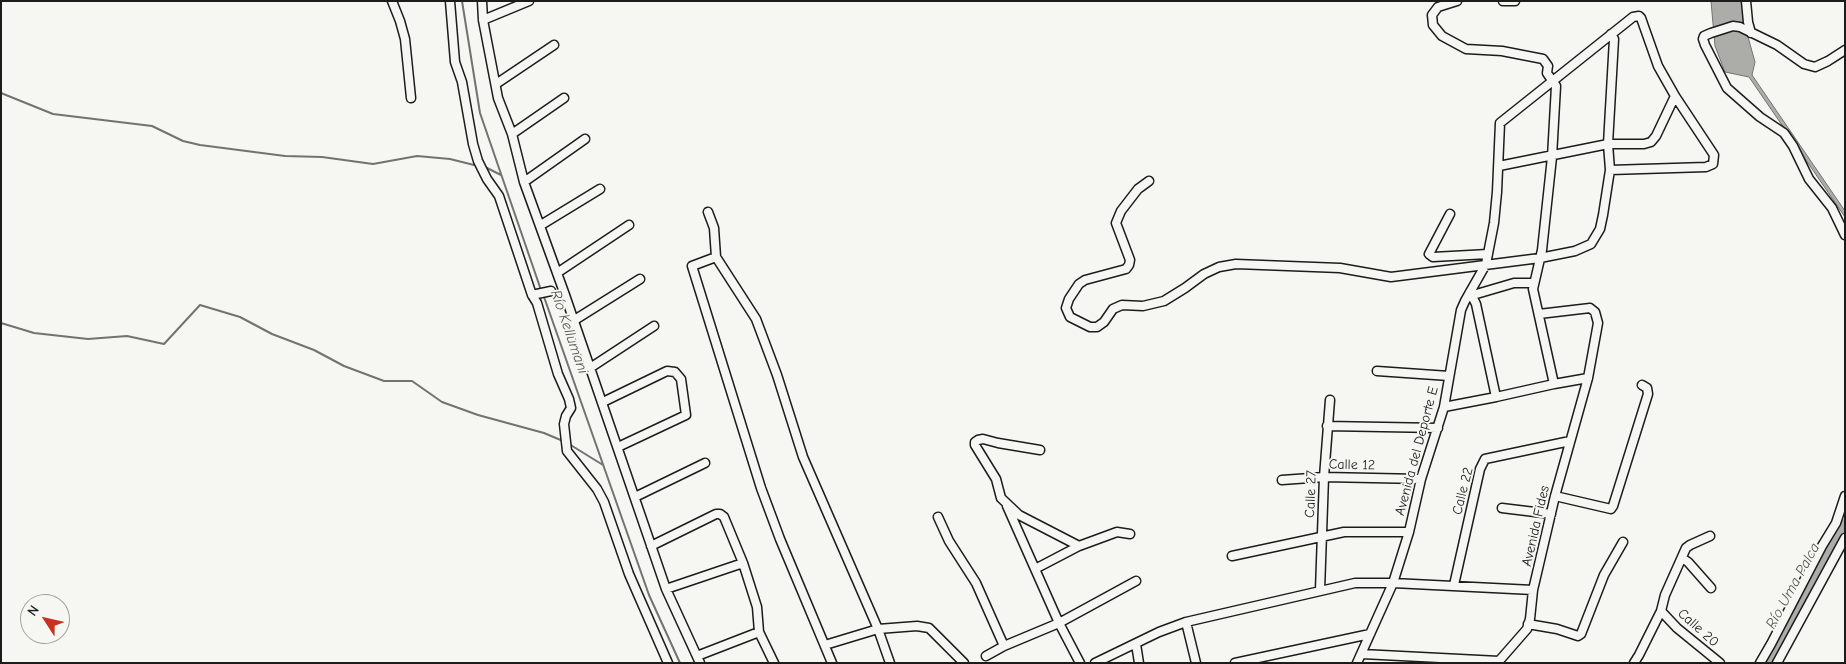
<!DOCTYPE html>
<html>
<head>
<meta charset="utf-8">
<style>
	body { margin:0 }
	#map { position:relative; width:1846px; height:664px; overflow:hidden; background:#f6f6f2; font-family:"Comic Neue",sans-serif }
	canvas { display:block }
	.frame { position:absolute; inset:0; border:2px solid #1c1c1c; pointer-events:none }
	.north { position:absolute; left:20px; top:594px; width:50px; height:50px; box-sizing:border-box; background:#f6f6f2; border:1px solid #9f9f9c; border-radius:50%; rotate:305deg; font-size:14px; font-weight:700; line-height:20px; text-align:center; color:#1c1c1c }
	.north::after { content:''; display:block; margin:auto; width:18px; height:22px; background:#c8321e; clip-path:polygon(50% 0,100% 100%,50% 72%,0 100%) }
</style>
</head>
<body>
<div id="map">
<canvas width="1846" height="664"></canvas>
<div class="frame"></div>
<div class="north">N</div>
</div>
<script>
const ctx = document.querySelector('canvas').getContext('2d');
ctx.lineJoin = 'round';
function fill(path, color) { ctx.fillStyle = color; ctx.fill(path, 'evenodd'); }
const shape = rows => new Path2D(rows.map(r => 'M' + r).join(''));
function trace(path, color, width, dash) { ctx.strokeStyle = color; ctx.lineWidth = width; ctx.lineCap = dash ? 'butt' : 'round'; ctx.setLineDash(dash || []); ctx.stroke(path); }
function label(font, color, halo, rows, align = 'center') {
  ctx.font = font + ' "Comic Neue",sans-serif'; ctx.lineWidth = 4; ctx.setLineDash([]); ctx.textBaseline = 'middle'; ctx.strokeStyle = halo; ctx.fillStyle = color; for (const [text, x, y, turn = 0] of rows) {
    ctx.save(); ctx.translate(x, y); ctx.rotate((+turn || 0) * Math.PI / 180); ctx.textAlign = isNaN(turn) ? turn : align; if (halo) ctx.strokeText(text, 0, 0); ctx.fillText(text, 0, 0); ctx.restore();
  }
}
const water = shape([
	[1711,1,1744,1,1743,11,1748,37,1755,62,1752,75,1845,211,1845,217,1749,77,1725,72,1715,46,1711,1]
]);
const stream = shape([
	[462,1,480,113,541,290],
	[1,93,53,114,152,126,183,141,200,145,285,156,322,157,373,164,417,156,450,159,474,165],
	[485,167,501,175],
	[543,294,649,595,680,663],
	[1,323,34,333,88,339,127,336,164,344,200,305,240,317,272,334,314,350,344,366,384,381,412,381,442,402,478,415,544,433,563,441],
	[569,444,603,465]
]);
const river = shape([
	[1769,663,1845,525]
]);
const minor = shape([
	[392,1,400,21,405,39,411,98],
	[450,1,455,62,462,82,473,144,478,161,487,179,499,196,532,295,537,303,558,374,569,399,571,408,566,416,564,424,567,451,597,489,604,502,629,574,668,663],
	[482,1,483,20,498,98,512,134,524,182,565,295,666,589,700,663],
	[1457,1,1438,7,1432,15,1433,25,1442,36,1466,49,1502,51,1543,59,1548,66,1547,73,1556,86,1552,157,1542,250,1533,289,1554,384],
	[1503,1,1515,1],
	[1746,1,1748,22,1751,33],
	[483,20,529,1],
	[1845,50,1828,61,1815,67,1804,64,1777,45,1740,27,1733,26,1711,33,1704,36,1703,39,1705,45,1727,88,1760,117,1784,133,1793,146,1809,179,1832,208,1845,235],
	[496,84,554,45],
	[512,134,564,98],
	[1610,170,1706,167,1713,164,1714,155,1675,96],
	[1149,181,1138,189,1121,211,1116,223,1130,260,1129,265,1126,269,1085,280,1079,284,1069,299,1066,308,1070,317,1090,327,1097,327,1104,322,1113,309,1122,305,1143,306,1164,301,1185,288,1204,274,1219,267,1236,264,1340,268,1391,277,1540,258,1575,251,1591,244,1600,229,1603,215,1610,170,1608,144,1614,39,1611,34],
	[524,182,585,139],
	[708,212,714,228,716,257,756,319,777,375,803,457,878,629,890,663],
	[1450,214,1429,254,1433,257,1488,254],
	[541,225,600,189],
	[716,257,692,266,761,488,780,539,832,663],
	[557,273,629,225],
	[1470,292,1476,304,1496,397],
	[532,295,551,291],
	[1473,295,1514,283,1534,283],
	[573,321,640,279],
	[590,368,654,326],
	[1377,371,1449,376],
	[603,402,667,371,675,372,681,379,686,415,618,447],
	[1444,407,1496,397,1554,384,1588,378],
	[1327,426,1438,428],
	[1040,450,998,443,983,439,978,440,975,442,975,445,996,479,1001,498,1019,515,1079,546,1117,532,1130,534],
	[1282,480,1324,477,1421,479],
	[1555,496,1611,509,1613,506,1648,394,1647,388,1642,385],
	[635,497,705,463],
	[1007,506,1059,623,1080,663],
	[1502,508,1551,514],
	[938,517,949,541,976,583,1004,646],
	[651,546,716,514,720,514,724,517,743,563,757,607,759,632,774,663],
	[1232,556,1344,532,1409,532],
	[1682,558,1688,562,1711,588],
	[1035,569,1079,546],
	[1454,585,1480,469,1485,459,1570,441],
	[666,589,743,563],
	[1320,590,1324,477,1330,400],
	[1661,611,1677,628,1720,663],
	[1186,622,1196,663],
	[1528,624,1557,629,1578,636,1581,634,1604,575,1623,542],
	[1136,644,1139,663],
	[825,645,878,629,917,626,929,628,964,663],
	[1362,654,1499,661,1527,629,1530,619,1533,590,1555,496,1588,378,1598,323,1595,312,1590,308,1539,314],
	[697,656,759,632],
	[986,656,1004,646,1059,623,1136,581],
	[1095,663,1159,632,1186,622,1355,583,1393,583,1533,590],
	[1235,663,1370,634],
	[1357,663,1393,583,1409,532,1421,479,1444,407,1461,310,1465,301,1486,264,1494,223,1497,192,1500,123,1633,17,1639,16,1641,18,1658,66,1675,96,1656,136,1651,142,1644,144,1608,144,1499,166],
	[1634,663,1639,655,1661,611,1665,595,1686,548,1690,545,1710,536],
	[1760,663,1771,644,1822,546,1836,523,1845,496],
	[1777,663,1845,538]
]);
const streetNames = [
	["Avenida del Deporte E",1417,451,-75],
	["Calle 12",1352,465,1],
	["Calle 22",1463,491,-76],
	["Calle 27",1311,494,-88],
	["Avenida Fides",1536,526,-77],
	["Calle 20",1698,628,42]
];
const waterNames = [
	["Río Kellumani",569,332,71],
	["Río Uma Palca",1793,586,-61]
];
fill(water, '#acaca9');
trace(water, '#727271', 1);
trace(stream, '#727271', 2);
trace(river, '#acaca9', 12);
trace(minor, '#1c1c1c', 11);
trace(minor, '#f6f6f2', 8);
label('14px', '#1c1c1c', '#f6f6f2', streetNames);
label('italic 15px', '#565654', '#f6f6f2', waterNames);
</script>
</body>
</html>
